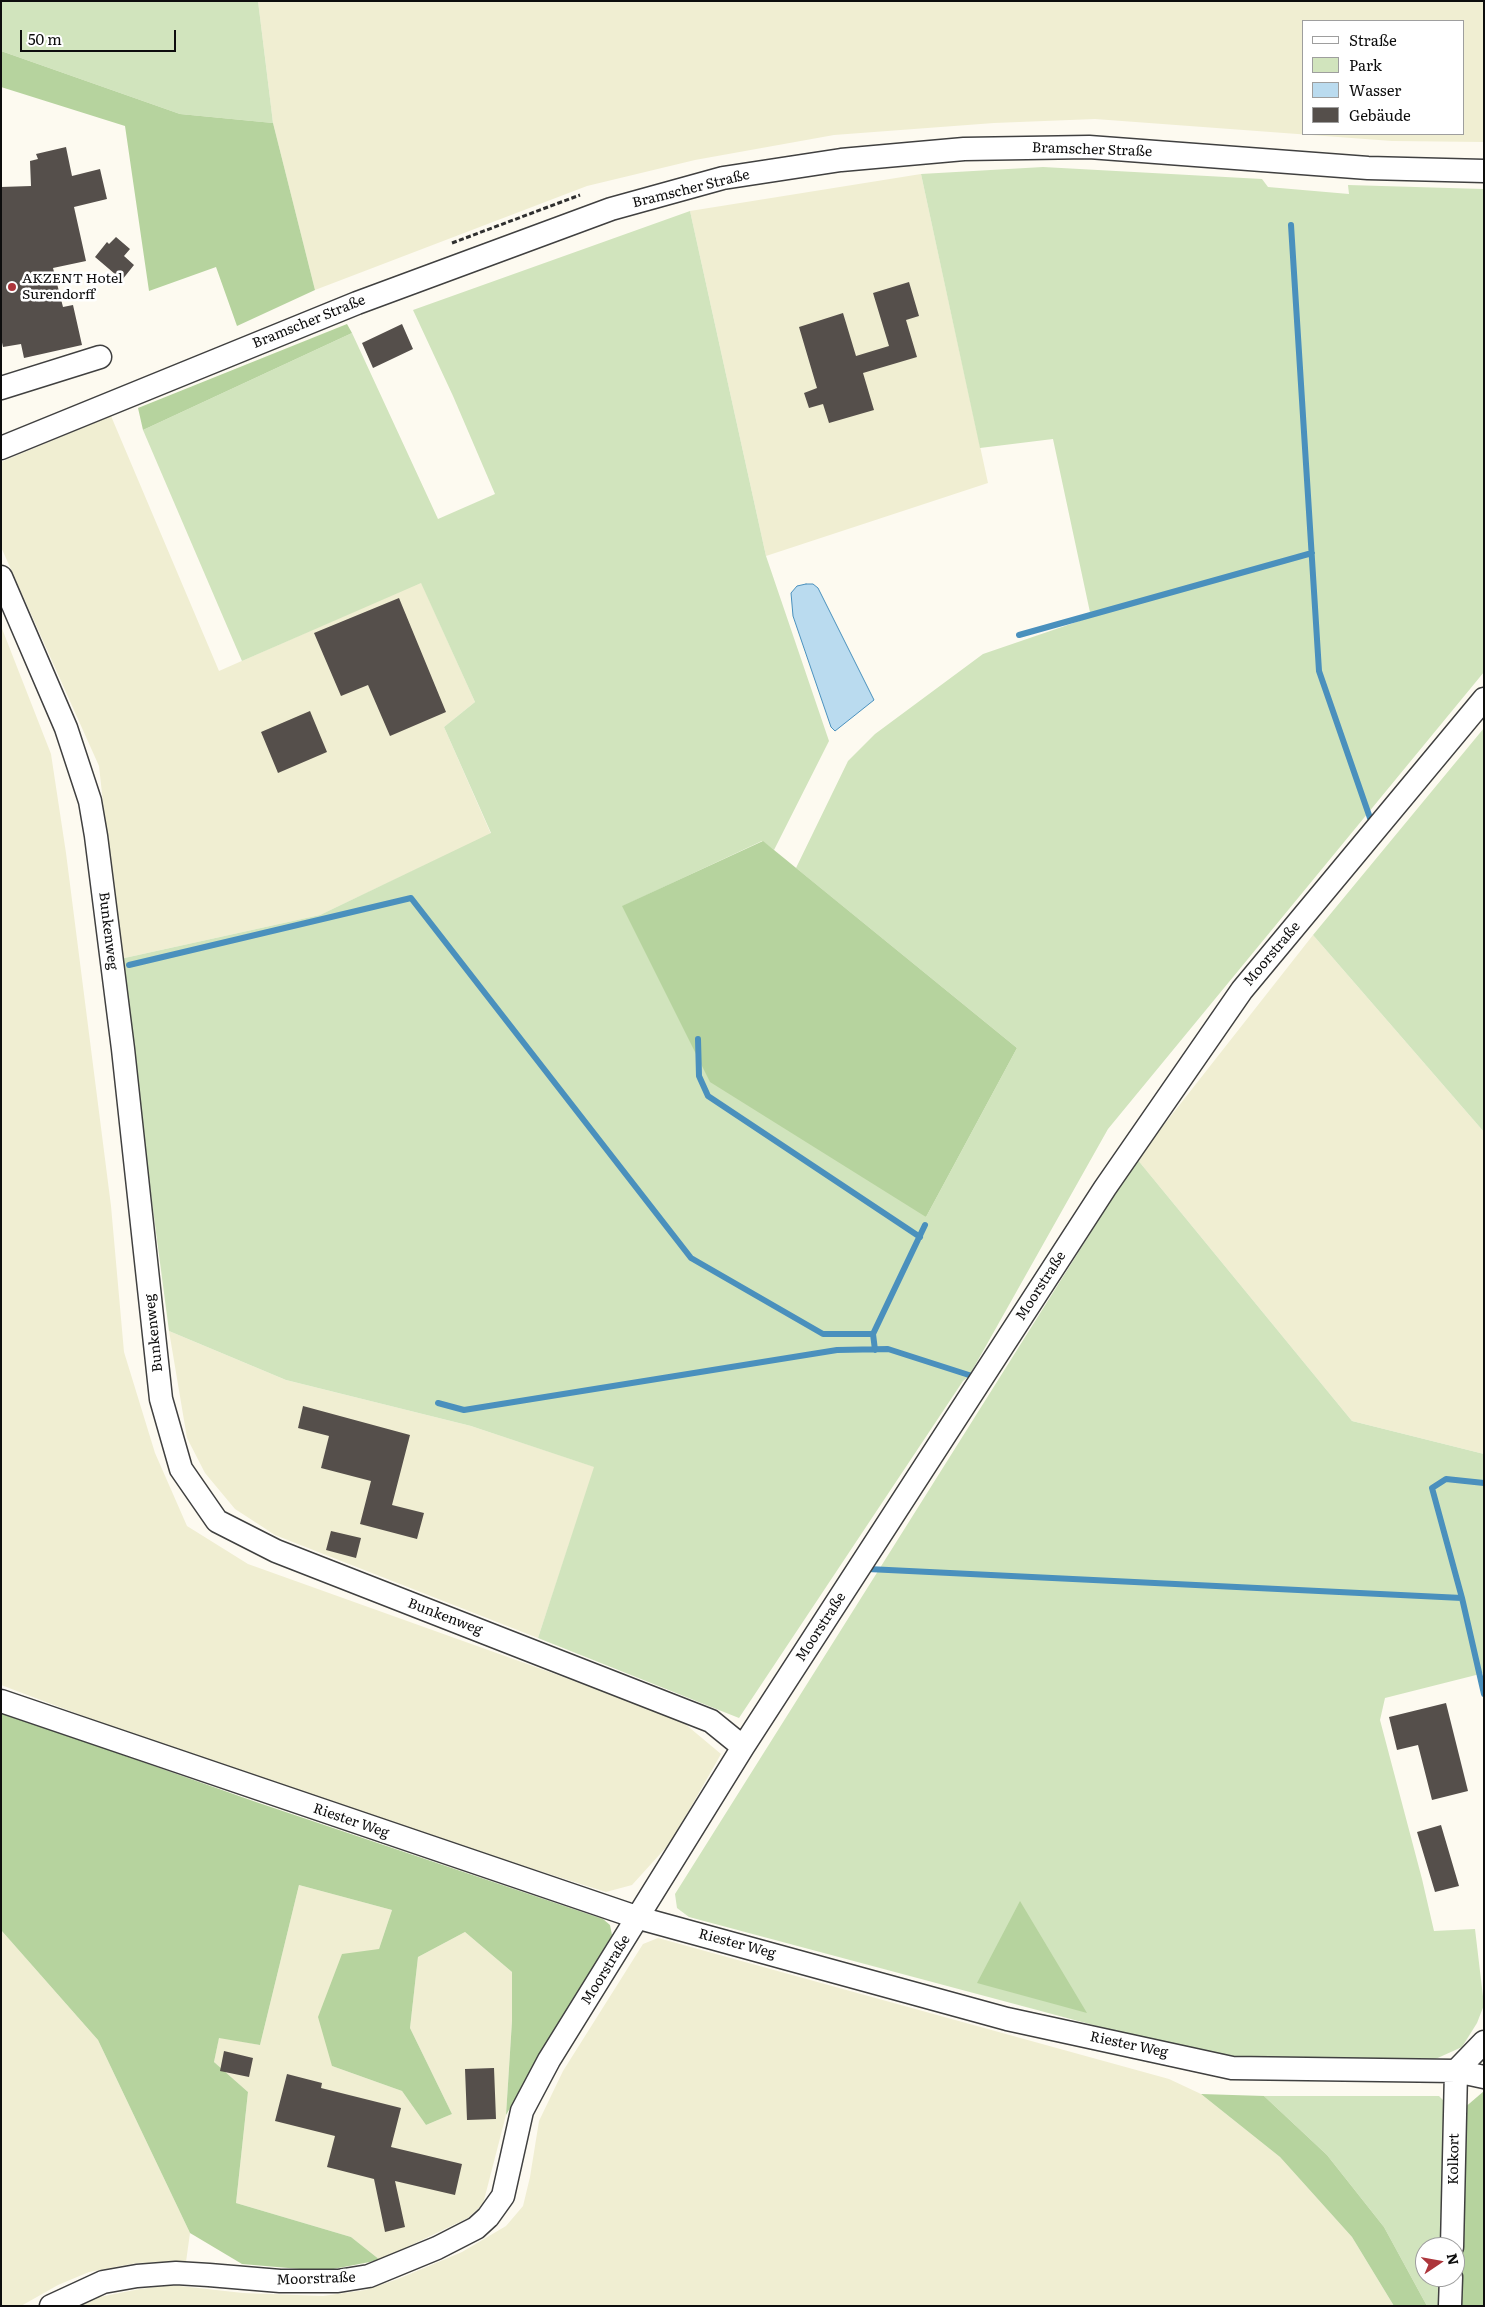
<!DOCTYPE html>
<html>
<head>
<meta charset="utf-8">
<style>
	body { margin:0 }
	#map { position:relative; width:1485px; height:2307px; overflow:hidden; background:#fdfaf0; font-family:Literata,serif }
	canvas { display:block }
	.frame { position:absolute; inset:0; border:2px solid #0d0d0d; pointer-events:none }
	.legend { position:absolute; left:1302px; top:20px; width:162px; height:115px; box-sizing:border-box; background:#fff; border:1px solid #9e9e9e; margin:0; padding:6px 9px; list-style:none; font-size:15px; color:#0d0d0d }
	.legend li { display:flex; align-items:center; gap:10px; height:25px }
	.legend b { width:25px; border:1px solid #9e9e9e }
	.north { position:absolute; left:1415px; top:2237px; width:50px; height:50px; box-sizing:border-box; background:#fff; border:1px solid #9e9e9e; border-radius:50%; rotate:78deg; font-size:14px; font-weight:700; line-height:20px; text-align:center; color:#0d0d0d }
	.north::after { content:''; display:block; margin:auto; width:18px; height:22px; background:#ad363c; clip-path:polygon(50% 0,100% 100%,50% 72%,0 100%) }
	.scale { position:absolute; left:20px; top:30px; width:156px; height:22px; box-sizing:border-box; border:2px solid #0d0d0d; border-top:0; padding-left:6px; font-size:15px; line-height:18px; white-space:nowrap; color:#0d0d0d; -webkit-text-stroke:4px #fff; paint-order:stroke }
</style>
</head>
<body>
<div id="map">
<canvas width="1485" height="2307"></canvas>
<div class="frame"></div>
<ul class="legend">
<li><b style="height:6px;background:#fff"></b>Straße</li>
<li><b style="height:14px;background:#d1e4bd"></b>Park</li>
<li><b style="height:14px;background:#badbef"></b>Wasser</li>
<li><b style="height:14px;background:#554f4b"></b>Gebäude</li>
</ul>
<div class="north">N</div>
<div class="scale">50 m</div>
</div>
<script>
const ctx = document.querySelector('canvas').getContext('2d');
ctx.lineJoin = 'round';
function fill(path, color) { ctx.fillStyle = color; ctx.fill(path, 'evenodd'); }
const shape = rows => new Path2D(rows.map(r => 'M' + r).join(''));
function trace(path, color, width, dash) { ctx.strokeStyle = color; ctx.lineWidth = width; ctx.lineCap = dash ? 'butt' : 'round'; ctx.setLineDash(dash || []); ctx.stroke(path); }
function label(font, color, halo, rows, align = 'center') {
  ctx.font = font + ' Literata,serif'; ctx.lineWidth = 5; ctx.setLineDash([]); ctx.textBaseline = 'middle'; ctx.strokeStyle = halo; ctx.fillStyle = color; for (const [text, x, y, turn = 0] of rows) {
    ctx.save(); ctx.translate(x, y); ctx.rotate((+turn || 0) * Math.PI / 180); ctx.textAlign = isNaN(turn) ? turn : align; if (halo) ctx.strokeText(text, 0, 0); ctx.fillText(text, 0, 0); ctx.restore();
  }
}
const farmland = shape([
	[258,1,1484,1,1484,142,1392,141,1095,119,994,123,834,135,695,160,587,186,315,290,273,123],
	[1304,21,1464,21,1464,134,1304,134],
	[921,174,988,483,766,556,690,211],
	[111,416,219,671,421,582,475,702,444,727,491,834,320,915,120,959,99,766,1,547,1,462],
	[1,626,51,754,66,853,111,1206,124,1352,155,1453,187,1526,248,1564,678,1718,721,1754,671,1842,632,1885,606,1892,264,1784,1,1685],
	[1313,935,1484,1132,1484,1454,1352,1421,1137,1159],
	[169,1331,286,1380,471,1426,595,1467,538,1638,275,1535,235,1509,205,1473,187,1438],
	[299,1885,392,1910,379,1949,332,2066,402,2091,426,2125,452,2114,410,2028,418,1957,465,1932,512,1972,512,2021,506,2115,483,2204,468,2218,380,2260,351,2237,236,2203,248,2092,214,2062,219,2037,260,2045],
	[1,1930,98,2040,190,2233,186,2262,137,2263,89,2272,58,2285,21,2306,1,2306],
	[658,1938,1169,2079,1201,2094,1280,2157,1352,2237,1394,2306,75,2306,84,2300,140,2289,171,2285,243,2293,323,2296,365,2290,398,2279,462,2252,506,2226,523,2206,530,2177,539,2121,563,2071,643,1944]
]);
const green = shape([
	[1,1,258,1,273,123,180,114,1,51],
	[1043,167,1262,179,1268,187,1349,194,1348,185,1483,189,1484,672,1108,1129,969,1376,963,1381,739,1718,538,1638,594,1467,471,1426,286,1380,169,1331,120,959,320,915,491,833,444,727,475,702,421,583,242,661,143,430,352,333,438,519,495,494,453,396,413,310,690,211,766,556,829,741,774,850,762,841,623,906,926,1217,1017,1048,796,868,848,761,875,734,983,654,1091,617,1053,439,980,448,921,174],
	[1484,728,1484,1132,1313,935],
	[1137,1159,1352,1421,1484,1454,1484,1673,1385,1698,1380,1720,1422,1879,1434,1931,1475,1929,1484,2005,1477,2023,1462,2047,1431,2061,1228,2061,689,1917,677,1908,675,1894],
	[1264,2096,1439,2096,1445,2102,1440,2247,1425,2247,1425,2277,1439,2277,1438,2306,1427,2306,1384,2227,1327,2155]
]);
const forest = shape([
	[1,51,180,114,273,123,315,290,237,326,216,267,149,291,125,126,1,87],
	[347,324,352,333,143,430,138,408],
	[763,841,1017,1048,926,1217,710,1082,622,906],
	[1,1712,256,1802,603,1919,610,1925,612,1935,506,2115,512,2021,512,1972,465,1932,418,1957,410,2028,452,2114,426,2125,402,2091,332,2066,318,2017,342,1954,379,1949,392,1910,299,1885,260,2045,219,2038,214,2062,248,2092,236,2203,351,2237,380,2260,323,2271,242,2264,190,2233,98,2040,1,1930],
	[1020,1901,1087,2013,977,1983],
	[1484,2091,1484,2306,1458,2306,1463,2109],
	[1201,2094,1264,2096,1327,2155,1384,2227,1427,2306,1394,2306,1352,2237,1280,2157]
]);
const water = shape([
	[806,584,813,584,818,588,874,700,835,731,831,727,793,616,791,593,797,586,806,584]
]);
const stream = shape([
	[1291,225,1319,671,1370,818],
	[1019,635,1312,553],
	[129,965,411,898,691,1258,823,1334,873,1334,875,1350],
	[698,1039,699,1076,708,1096,920,1237],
	[873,1334,925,1225],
	[438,1403,464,1410,837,1350,888,1349,972,1376],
	[1484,1483,1446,1479,1432,1488,1462,1598,1484,1694],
	[868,1569,1462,1598]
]);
const building = shape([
	[66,147,72,176,100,169,107,199,74,207,86,261,53,268,63,307,73,305,82,345,24,358,21,344,3,347,1,338,1,187,31,186,30,161,38,159,36,154],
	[116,237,130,249,124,256,134,265,122,280,95,257,107,242,109,244],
	[909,282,919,316,906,320,917,357,863,373,874,410,829,423,823,404,809,408,804,393,817,388,799,327,843,313,856,356,889,346,873,293],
	[402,324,413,349,373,368,362,343],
	[399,598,446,712,390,736,368,685,341,696,314,633],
	[310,711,327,752,278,773,261,732],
	[303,1406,410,1435,392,1505,424,1513,417,1539,360,1524,371,1481,321,1468,329,1436,298,1428],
	[331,1531,361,1538,356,1558,326,1550],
	[1446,1703,1468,1791,1432,1800,1418,1745,1397,1750,1389,1717],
	[1441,1825,1459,1886,1435,1892,1417,1832],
	[224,2051,253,2058,249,2077,220,2071],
	[494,2068,496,2119,467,2120,465,2069],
	[287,2074,322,2083,321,2088,401,2108,391,2147,462,2164,455,2195,395,2181,405,2227,385,2232,374,2179,327,2167,335,2136,275,2121]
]);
const path = shape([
	[452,243,580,195]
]);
const minor = shape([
	[1,388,100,357],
	[1,448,357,303,611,209,723,178,841,160,964,149,1089,147,1368,168,1484,171],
	[1,577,66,728,90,801,96,836,123,1049,161,1399,181,1469,217,1521,276,1551,711,1721,743,1747],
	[1,1701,639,1918,1007,2019,1232,2068,1456,2071,1484,2042],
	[1452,2247,1456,2071,1484,2077],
	[51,2306,103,2282,137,2276,176,2273,209,2275,280,2281,338,2281,369,2276,437,2248,476,2228,488,2217,503,2196,522,2111,549,2060,743,1747,1105,1188,1242,990,1484,699],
	[1450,2306,1451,2277]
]);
const markers = [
	[12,287,5,"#ad363c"]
];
const streetNames = [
	["Bramscher Straße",1092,150,2],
	["Bramscher Straße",691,189,-14],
	["Bramscher Straße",309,322,-22],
	["Bunkenweg",108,931,83],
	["Moorstraße",1272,954,-50],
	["Moorstraße",1041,1286,-57],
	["Bunkenweg",154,1333,-96],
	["Bunkenweg",445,1617,21],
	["Moorstraße",821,1627,-57],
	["Riester Weg",351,1821,19],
	["Riester Weg",737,1944,15],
	["Moorstraße",606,1970,-58],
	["Riester Weg",1129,2045,12],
	["Kolkort",1454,2159,-89],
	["Moorstraße",316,2279,-2]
];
const poiNames = [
	["AKZENT Hotel",22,279],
	["Surendorff",22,295]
];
fill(farmland, '#f0eed2');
fill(green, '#d1e4bd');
fill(forest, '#b6d39e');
fill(water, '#badbef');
trace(water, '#4a90bd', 1);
trace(stream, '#4a90bd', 6);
fill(building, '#554f4b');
trace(minor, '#404040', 25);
trace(path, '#2f2f2f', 3, [5, 2.5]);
trace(minor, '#fff', 22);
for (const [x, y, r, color] of markers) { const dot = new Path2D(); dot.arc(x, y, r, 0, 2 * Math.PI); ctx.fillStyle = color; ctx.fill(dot); trace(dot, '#fff', 2); }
label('14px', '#0d0d0d', '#fff', streetNames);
label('14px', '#0d0d0d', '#fff', poiNames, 'left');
</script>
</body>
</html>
